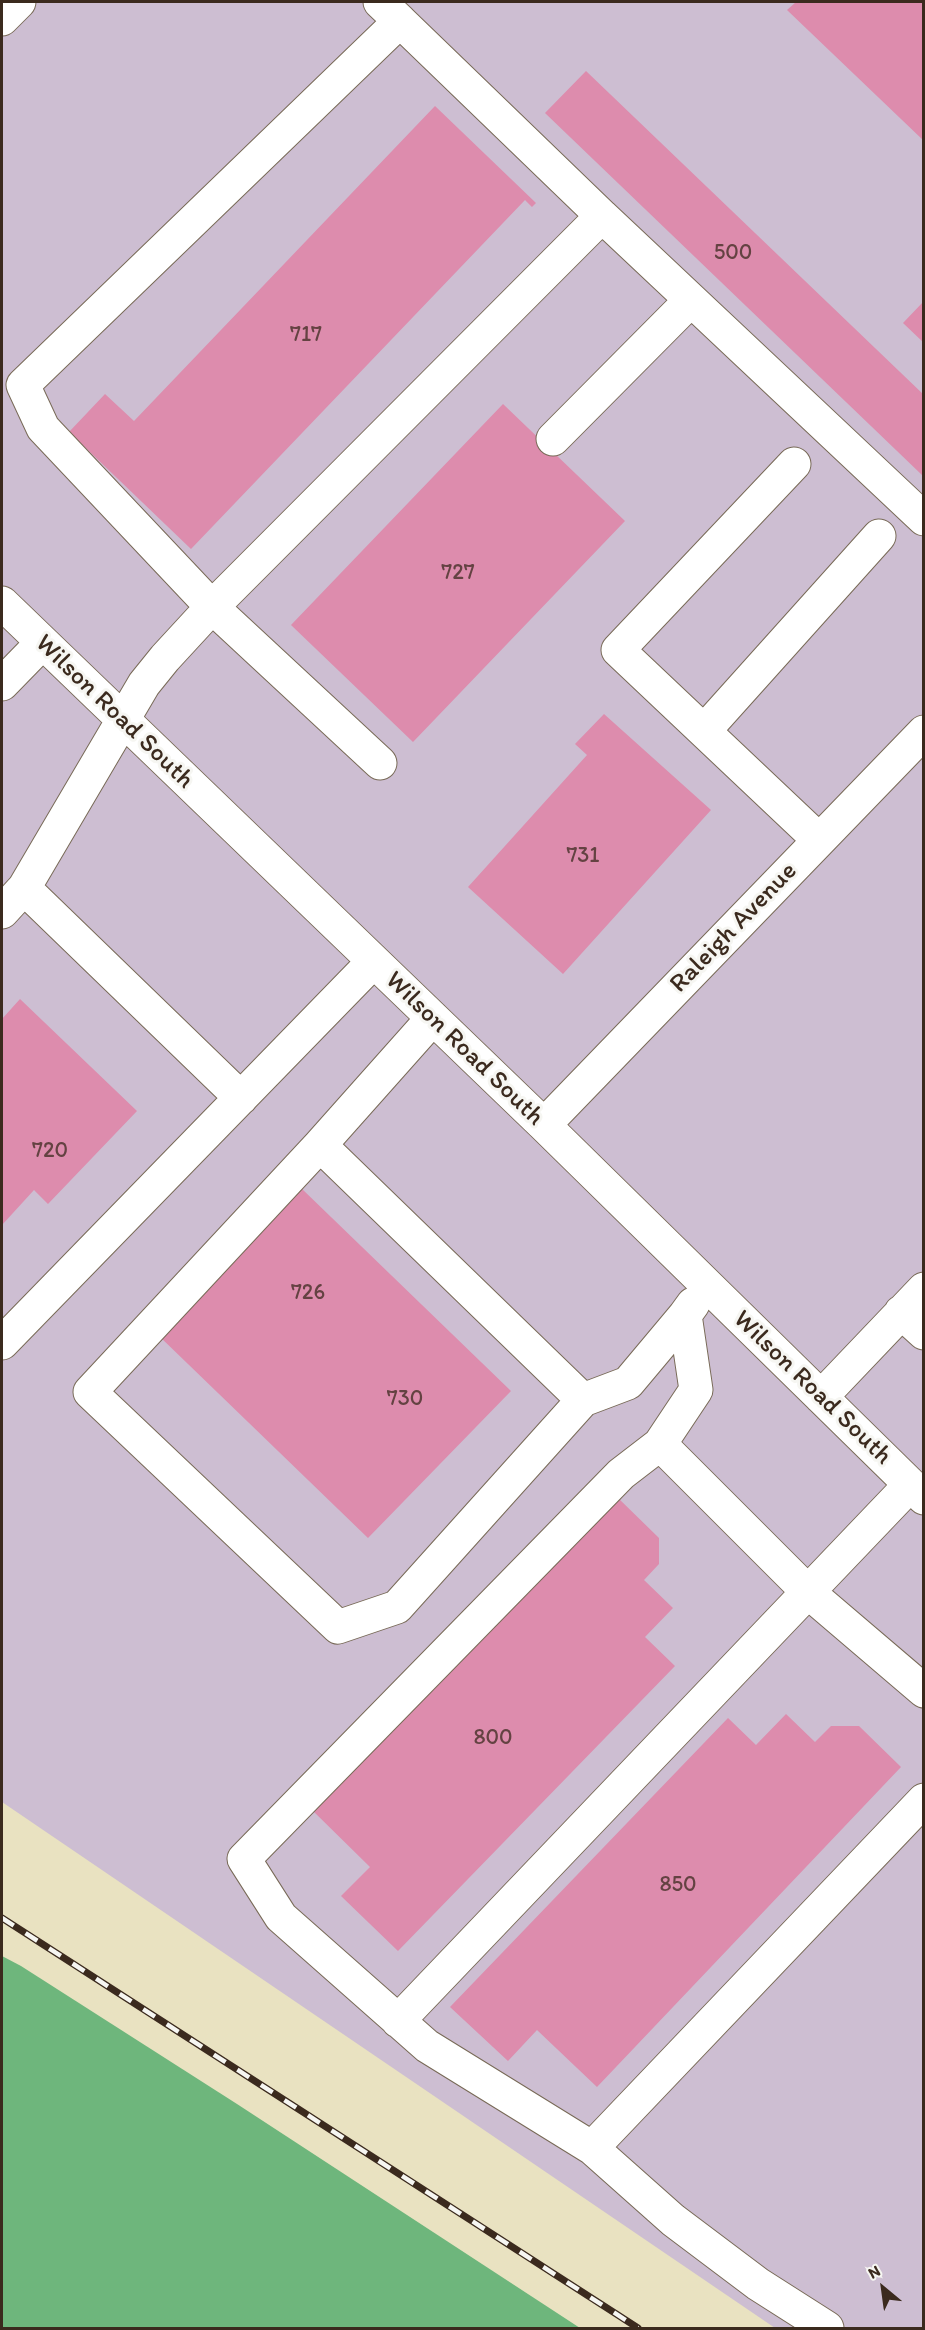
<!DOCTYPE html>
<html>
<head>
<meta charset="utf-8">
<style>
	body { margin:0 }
	#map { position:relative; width:925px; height:2330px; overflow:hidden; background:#e9e2c1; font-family:Itim,sans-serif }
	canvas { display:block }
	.frame { position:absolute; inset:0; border:3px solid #3b2a1e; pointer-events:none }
	.north { position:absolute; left:853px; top:2258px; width:60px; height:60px; -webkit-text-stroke:4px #f6f6f2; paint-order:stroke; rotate:331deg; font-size:16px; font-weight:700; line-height:24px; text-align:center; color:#3b2a1e }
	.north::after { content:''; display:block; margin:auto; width:21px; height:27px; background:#3b2a1e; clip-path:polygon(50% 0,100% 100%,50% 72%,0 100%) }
</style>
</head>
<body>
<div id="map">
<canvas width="925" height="2330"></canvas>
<div class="frame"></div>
<div class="north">N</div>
</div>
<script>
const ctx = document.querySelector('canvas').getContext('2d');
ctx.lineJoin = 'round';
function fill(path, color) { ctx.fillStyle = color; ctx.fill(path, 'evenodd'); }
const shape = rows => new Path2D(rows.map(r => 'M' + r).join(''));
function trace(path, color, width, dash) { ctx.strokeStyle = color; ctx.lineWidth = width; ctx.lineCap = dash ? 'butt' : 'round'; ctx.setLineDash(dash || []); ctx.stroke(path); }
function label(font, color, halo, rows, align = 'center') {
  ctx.font = font + ' Itim,sans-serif'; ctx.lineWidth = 6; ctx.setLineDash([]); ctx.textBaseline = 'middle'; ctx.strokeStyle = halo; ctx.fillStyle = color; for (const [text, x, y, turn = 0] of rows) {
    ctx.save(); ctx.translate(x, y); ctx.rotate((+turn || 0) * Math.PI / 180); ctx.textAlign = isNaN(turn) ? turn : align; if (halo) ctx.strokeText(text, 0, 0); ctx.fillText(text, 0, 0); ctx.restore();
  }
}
const industrial = shape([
	[2,2,923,2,923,2328,775,2328,2,1802]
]);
const forest = shape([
	[2,1956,21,1966,237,2104,580,2328,2,2328]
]);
const building = shape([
	[796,2,924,2,924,141,787,10],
	[586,71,924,395,922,475,545,113],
	[435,106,536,203,532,207,525,200,191,549,69,432,105,394,134,421],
	[924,301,924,343,903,323],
	[503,404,625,521,413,742,291,625],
	[604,714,711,810,563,974,468,887,587,755,575,744],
	[20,999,137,1111,48,1204,34,1190,2,1225,2,1019],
	[301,1188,511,1391,368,1538,158,1335],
	[616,1496,659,1538,659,1564,644,1580,673,1608,645,1637,675,1666,398,1951,341,1896,370,1867,311,1809],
	[786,1714,815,1742,831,1726,859,1726,901,1767,597,2087,537,2030,508,2061,450,2007,728,1718,756,1745]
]);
const minor = shape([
	[380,2,400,21],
	[2,19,19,2],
	[602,216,924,519],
	[553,439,691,300],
	[794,464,618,650,819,840],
	[2,603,544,1125,924,1498],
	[2,684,42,643],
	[704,731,879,536],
	[24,888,241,1098],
	[2,912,24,888,144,684,165,658,212,607,602,216,400,21,23,385,43,428,212,607,380,763],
	[433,1018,320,1145,583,1400,628,1383,685,1315],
	[544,1125,924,732],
	[320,1145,90,1392,338,1627,397,1607,583,1400],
	[693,1304,685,1315,696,1390,660,1444,808,1592,924,1691],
	[901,1312,924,1333],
	[2,1343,373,962],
	[821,1397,924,1289],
	[660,1444,621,1474,244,1859,281,1917,427,2046,592,2148,924,1800],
	[398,2021,910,1485],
	[592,2148,673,2220,758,2284,827,2328]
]);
const rail = shape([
	[2,1918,638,2328]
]);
const numberNames = [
	["500",733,253],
	["717",306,335],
	["727",458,573],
	["731",583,856],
	["720",50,1151],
	["726",308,1293],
	["730",405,1399],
	["800",493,1738],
	["850",678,1885]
];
const streetNames = [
	["Wilson Road South",114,712,44],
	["Raleigh Avenue",734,928,-46],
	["Wilson Road South",464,1049,44],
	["Wilson Road South",812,1388,44]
];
fill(industrial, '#cdbed2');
fill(forest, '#6eb67c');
fill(building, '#dd8cad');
trace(minor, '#786a57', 35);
trace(minor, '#fff', 33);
trace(rail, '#3b2a1e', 7);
trace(rail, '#f6f6f2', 4.5, [14]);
label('22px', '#644242', null, numberNames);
label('26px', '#3b2a1e', '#f6f6f2', streetNames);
</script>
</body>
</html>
